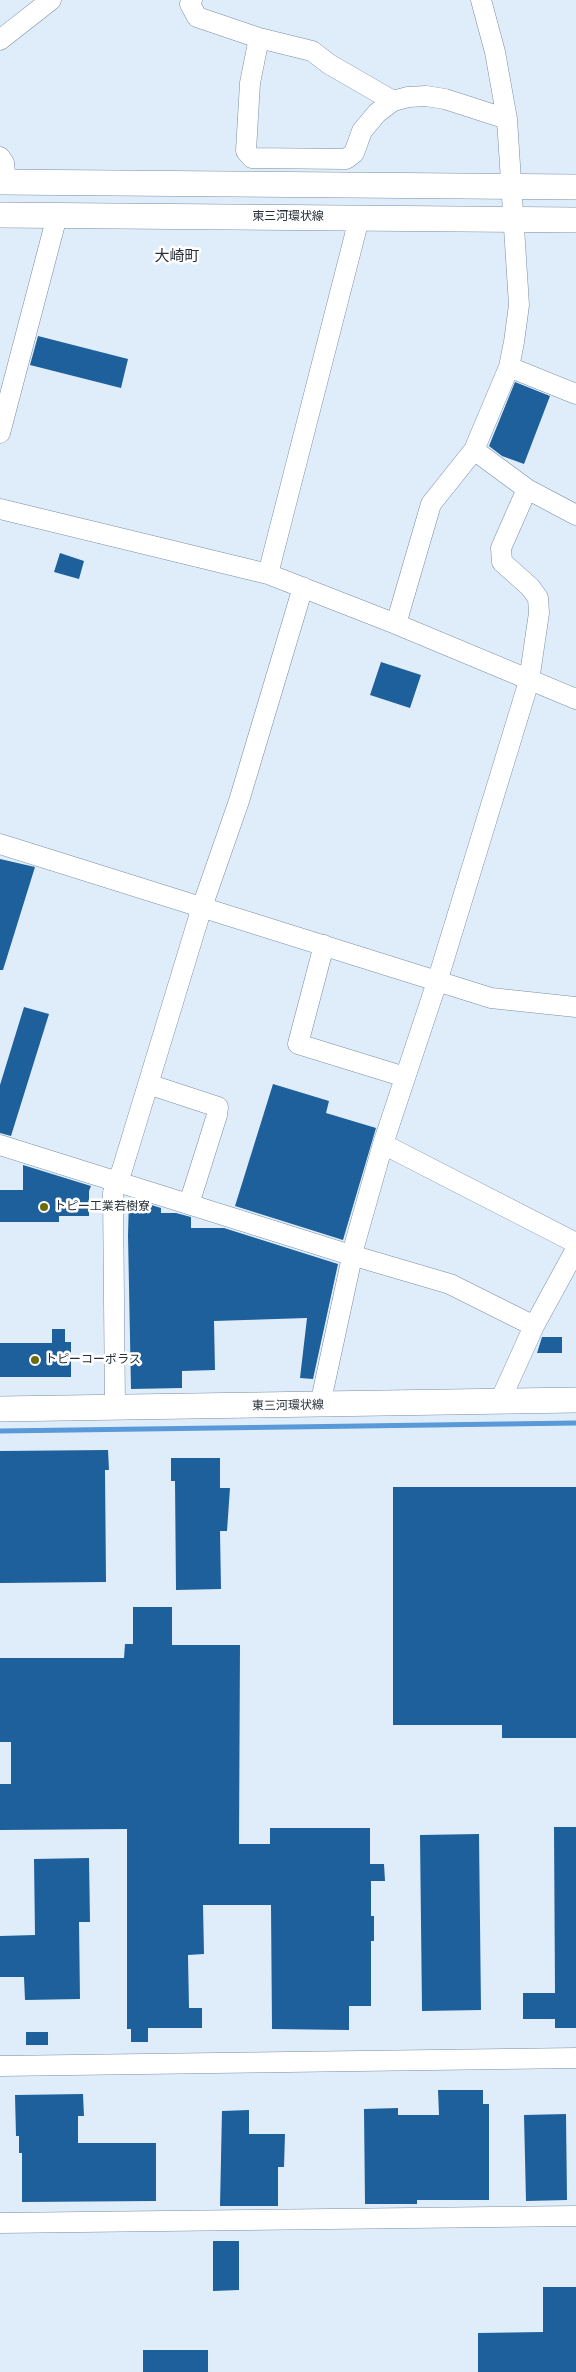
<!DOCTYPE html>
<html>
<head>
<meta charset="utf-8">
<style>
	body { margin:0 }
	canvas { display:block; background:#dfedfb }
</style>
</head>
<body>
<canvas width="576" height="2372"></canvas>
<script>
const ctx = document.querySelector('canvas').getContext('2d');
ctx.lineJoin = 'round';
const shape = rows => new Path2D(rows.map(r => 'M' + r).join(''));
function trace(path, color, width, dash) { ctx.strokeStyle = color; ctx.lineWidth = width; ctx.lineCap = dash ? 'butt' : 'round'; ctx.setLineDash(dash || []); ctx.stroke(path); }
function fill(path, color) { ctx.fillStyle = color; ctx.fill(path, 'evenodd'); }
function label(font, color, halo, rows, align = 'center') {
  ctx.font = font + ' "Archivo Narrow","Noto Sans JP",sans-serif'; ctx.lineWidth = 5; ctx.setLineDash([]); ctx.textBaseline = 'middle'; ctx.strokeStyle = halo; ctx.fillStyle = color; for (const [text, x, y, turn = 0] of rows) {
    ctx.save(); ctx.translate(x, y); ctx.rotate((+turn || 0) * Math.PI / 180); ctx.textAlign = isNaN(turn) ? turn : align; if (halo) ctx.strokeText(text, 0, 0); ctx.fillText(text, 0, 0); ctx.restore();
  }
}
const stream = shape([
	[0,1431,576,1423]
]);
const building = shape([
	[38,336,128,359,121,388,30,365],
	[515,382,550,396,524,464,502,456,489,446],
	[60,553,84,561,79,579,54,572],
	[381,662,421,675,410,708,370,695],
	[0,859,35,867,3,970,0,970],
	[24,1007,49,1014,11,1136,0,1133,0,1085],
	[273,1084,329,1101,326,1113,376,1128,343,1240,235,1206],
	[23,1165,91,1186,89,1191,89,1216,59,1216,59,1222,0,1222,0,1190,23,1190],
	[129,1198,161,1208,161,1213,176,1213,191,1217,191,1228,224,1228,338,1264,313,1379,300,1378,307,1318,214,1321,215,1370,182,1371,182,1388,131,1389,128,1235],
	[52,1329,65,1329,65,1342,71,1342,71,1377,0,1377,0,1343,52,1343],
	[542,1337,562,1337,562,1353,537,1353],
	[108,1450,109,1470,105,1470,106,1582,0,1583,0,1451],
	[171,1458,220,1458,220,1488,230,1488,227,1531,220,1531,221,1589,176,1590,175,1481,171,1481],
	[393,1487,576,1487,576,1738,502,1738,502,1725,393,1725],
	[133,1607,172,1607,172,1645,240,1645,239,1844,270,1844,270,1828,370,1828,370,1864,384,1864,385,1881,371,1881,371,1916,374,1916,374,1941,371,1941,371,2006,349,2006,349,2030,272,2029,271,1905,203,1905,204,1954,188,1955,189,2008,202,2008,202,2028,148,2028,148,2042,131,2042,131,2029,127,2029,127,1829,0,1830,0,1784,11,1784,11,1742,0,1742,0,1658,124,1658,125,1644,133,1644],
	[554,1827,576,1827,576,2028,555,2028,555,2019,523,2019,523,1993,555,1993],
	[479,1834,481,2010,422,2011,420,1835],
	[89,1858,90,1922,79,1922,80,1999,25,2000,24,1977,0,1977,0,1936,35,1935,34,1859],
	[26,2032,48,2032,48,2045,26,2045],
	[438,2090,483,2090,483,2104,489,2104,489,2200,417,2200,417,2204,365,2204,364,2109,398,2108,398,2115,439,2115],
	[83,2094,84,2116,78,2116,78,2143,156,2143,156,2201,22,2202,22,2153,19,2153,19,2136,16,2136,15,2095],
	[249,2110,249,2134,285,2134,284,2167,278,2167,278,2206,220,2206,222,2111],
	[566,2114,567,2200,526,2201,524,2115],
	[213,2241,239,2241,239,2290,213,2291],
	[543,2287,576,2287,576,2372,478,2372,478,2333,543,2332],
	[143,2350,208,2350,208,2372,143,2372]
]);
const minor = shape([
	[192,0,190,4,197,17,259,38,312,51,329,64,393,101],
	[259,38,250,83,246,151,252,158,346,159,354,153,362,131,377,113,393,101,408,97,426,96,445,99,507,119],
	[0,40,51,0],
	[0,157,4,163,6,182],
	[509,367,576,394],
	[0,433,57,216],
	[527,489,576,515],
	[0,509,268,574,396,624,576,699],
	[268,574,359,219],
	[396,624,431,504,474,450,509,367,514,342,519,305,507,119,495,52,481,0],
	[0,844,491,998,576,1007],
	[324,945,298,1044,405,1077],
	[148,1084,218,1107,217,1115,189,1204],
	[383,1144,576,1243],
	[0,1145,341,1252,450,1284,534,1326],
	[500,1401,534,1326,576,1249],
	[320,1405,355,1243,383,1144,437,982,529,681,539,613,538,598,530,587,502,562,501,548,527,489,474,450],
	[115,1408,113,1193,122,1170,202,907,239,801,303,587],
	[0,2066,576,2058],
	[0,2223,576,2216]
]);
const major = shape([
	[0,182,576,187],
	[0,215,576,220],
	[0,1409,576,1400]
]);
const markers = [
	[44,1207,5,"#6c6c0c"],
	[35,1360,5,"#6c6c0c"]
];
const streetNames = [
	["東三河環状線",288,217],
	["東三河環状線",288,1406,-1]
];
const poiNames = [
	["トピー工業若樹寮",54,1207],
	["トピーコーポラス",45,1360]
];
const quarterNames = [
	["大崎町",177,257]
];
trace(stream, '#5999d8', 5);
fill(building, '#1e609c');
trace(minor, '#798ea3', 21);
trace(major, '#798ea3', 26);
trace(minor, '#fff', 20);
trace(major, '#fff', 25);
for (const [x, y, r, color] of markers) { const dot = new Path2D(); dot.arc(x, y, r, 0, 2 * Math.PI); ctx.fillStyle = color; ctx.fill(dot); trace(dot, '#fff', 2); }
label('12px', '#283039', '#fff', streetNames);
label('12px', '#283039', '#fff', poiNames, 'left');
label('15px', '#283039', '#fff', quarterNames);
</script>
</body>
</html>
